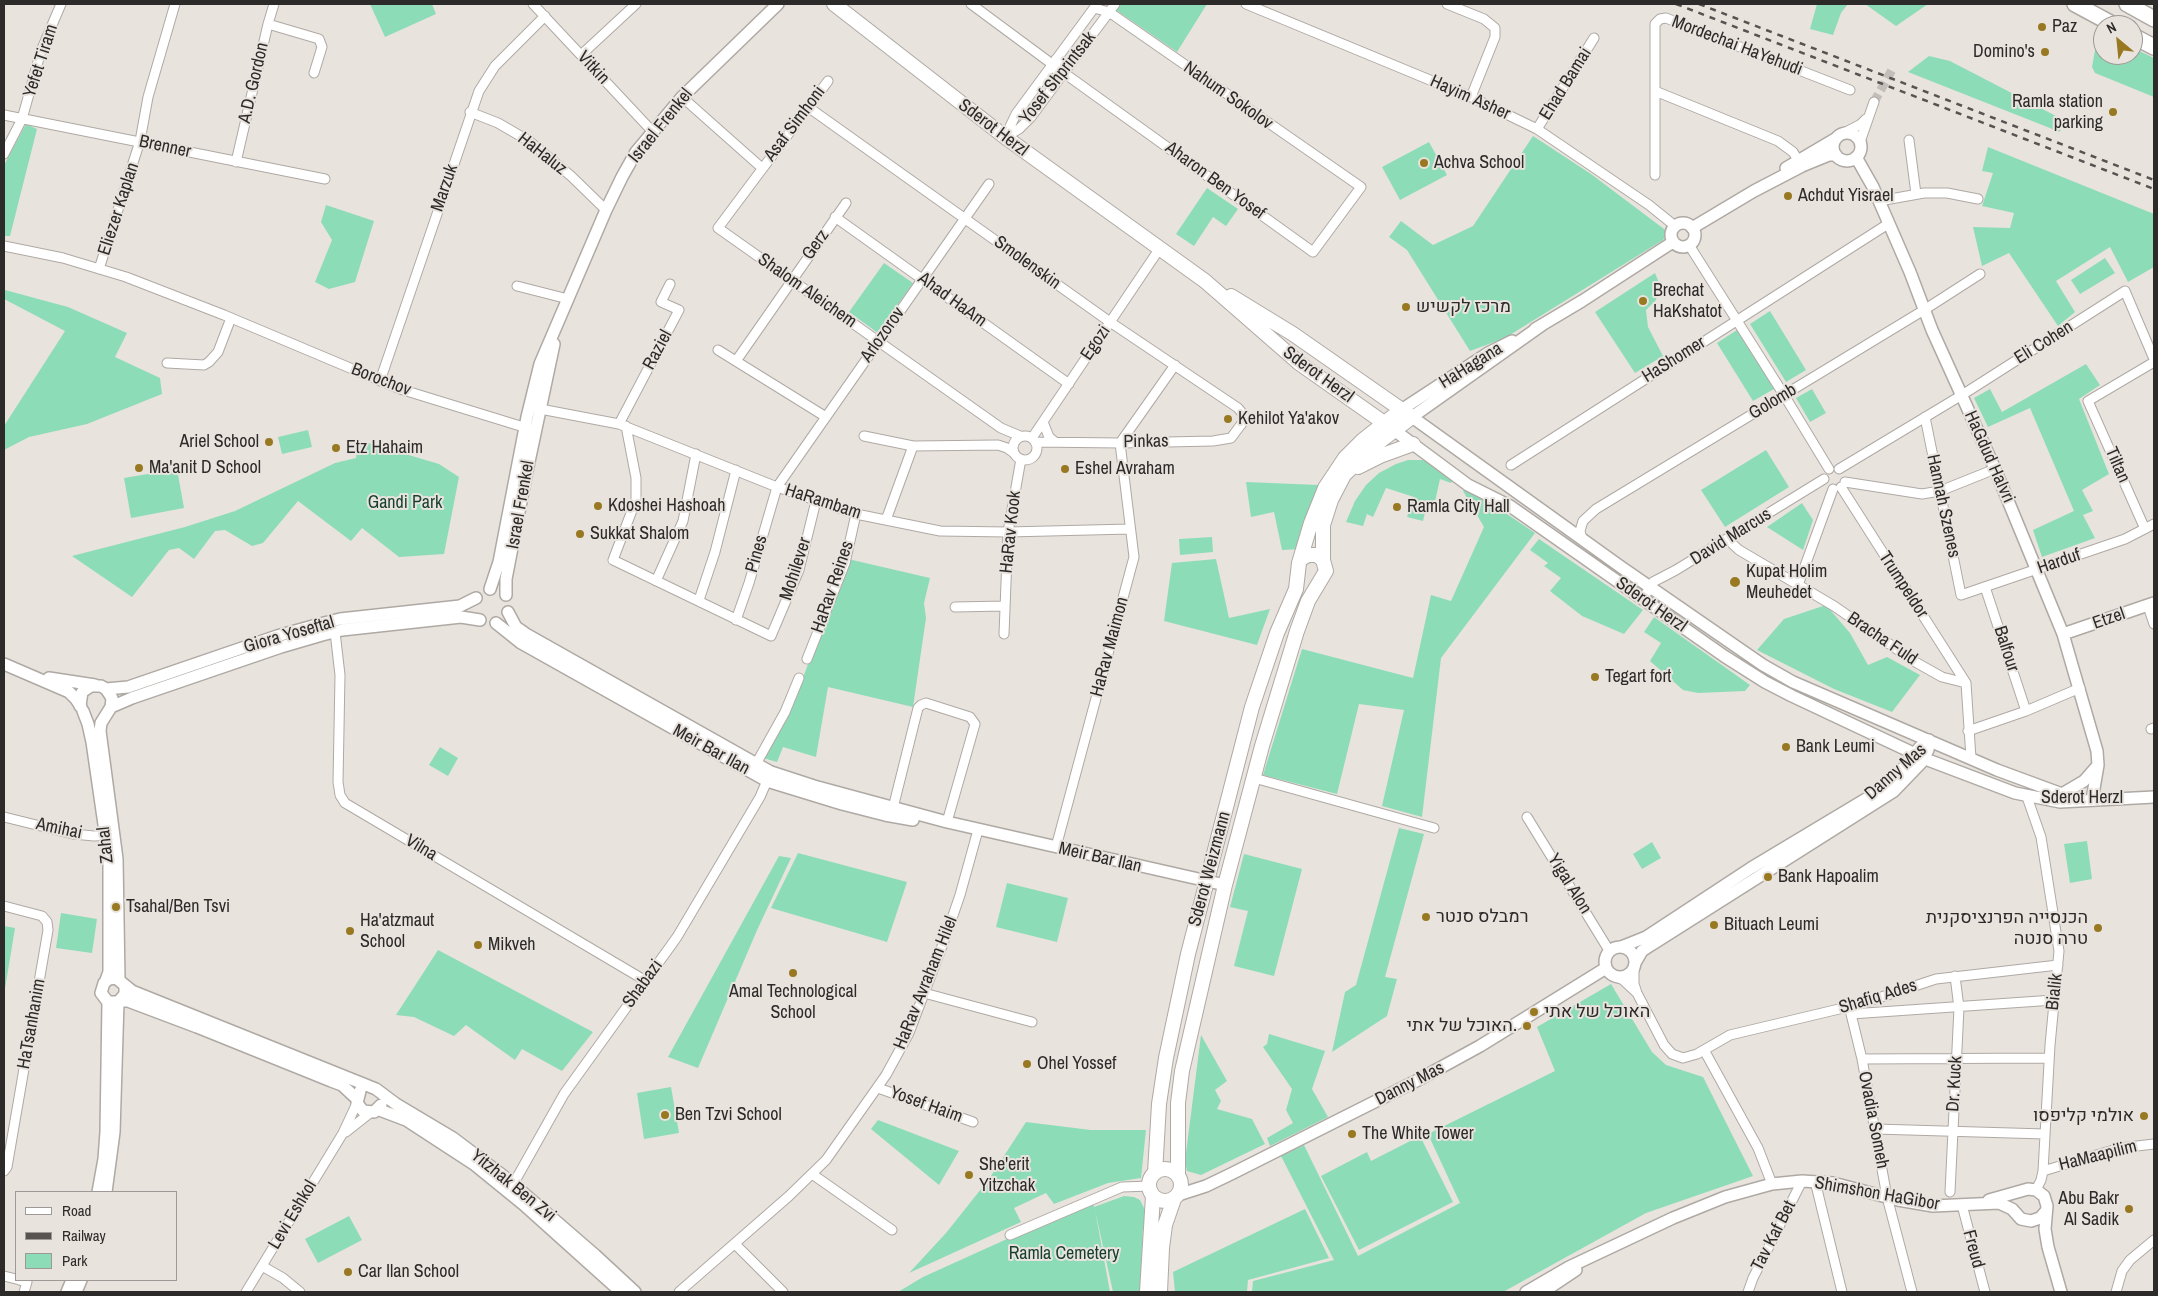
<!DOCTYPE html>
<html>
<head>
<meta charset="utf-8">
<style>
	body { margin:0 }
	#map { position:relative; width:2158px; height:1296px; overflow:hidden; background:#e9e3de; font-family:"Archivo Narrow",sans-serif }
	canvas { display:block }
	.frame { position:absolute; inset:0; border:5px solid #2d2b29; pointer-events:none }
	.legend { position:absolute; left:15px; top:1191px; width:162px; height:90px; box-sizing:border-box; background:#e9e3de; border:1px solid #9e9996; margin:0; padding:6px 9px; list-style:none; font-size:15px; color:#2d2b29 }
	.legend li { display:flex; align-items:center; gap:10px; height:25px }
	.legend b { width:25px; border:1px solid #9e9996 }
	.north { position:absolute; left:2093px; top:15px; width:50px; height:50px; box-sizing:border-box; background:#e9e3de; border:1px solid #9e9996; border-radius:50%; rotate:332deg; font-size:14px; font-weight:700; line-height:20px; text-align:center; color:#2d2b29 }
	.north::after { content:''; display:block; margin:auto; width:18px; height:22px; background:#987821; clip-path:polygon(50% 0,100% 100%,50% 72%,0 100%) }
</style>
</head>
<body>
<div id="map">
<canvas width="2158" height="1296"></canvas>
<div class="frame"></div>
<ul class="legend">
<li><b style="height:6px;background:#fff"></b>Road</li>
<li><b style="height:6px;background:#565350"></b>Railway</li>
<li><b style="height:14px;background:#8ddcb8"></b>Park</li>
</ul>
<div class="north">N</div>
</div>
<script>
const ctx = document.querySelector('canvas').getContext('2d');
ctx.lineJoin = 'round';
function fill(path, color) { ctx.fillStyle = color; ctx.fill(path, 'evenodd'); }
const shape = rows => new Path2D(rows.map(r => 'M' + r).join(''));
function trace(path, color, width, dash) { ctx.strokeStyle = color; ctx.lineWidth = width; ctx.lineCap = dash ? 'butt' : 'round'; ctx.setLineDash(dash || []); ctx.stroke(path); }
function label(font, color, halo, rows, align = 'center') {
  ctx.font = font + ' "Archivo Narrow",Heebo,sans-serif'; ctx.lineWidth = 4; ctx.setLineDash([]); ctx.textBaseline = 'middle'; ctx.strokeStyle = halo; ctx.fillStyle = color; for (const [text, x, y, turn = 0] of rows) {
    ctx.save(); ctx.translate(x, y); ctx.rotate((+turn || 0) * Math.PI / 180); ctx.textAlign = isNaN(turn) ? turn : align; if (halo) ctx.strokeText(text, 0, 0); ctx.fillText(text, 0, 0); ctx.restore();
  }
}
const green = shape([
	[370,4,432,4,436,14,385,37],
	[1121,4,1207,4,1177,52,1116,10],
	[1817,4,1848,4,1841,13,1833,35,1810,29],
	[1865,4,1928,4,1896,26],
	[2102,33,2103,55,2133,55,2133,48,2154,58,2154,97,2095,73,2092,67,2097,39],
	[1929,56,1950,61,2054,115,2062,120,2060,132,1908,72],
	[26,124,37,129,10,236,4,236,4,165],
	[1533,136,1591,174,1668,232,1663,240,1505,338,1470,351,1407,250,1389,237,1401,221,1433,245,1473,226],
	[1429,142,1447,175,1400,200,1382,167],
	[1988,147,2154,214,2154,267,2128,282,2110,247,2056,281,2075,312,2058,326,2009,253,1982,266,1973,227,2010,228,2014,213,1982,206,1993,173,1982,171],
	[1207,188,1238,209,1226,226,1213,217,1194,246,1176,234],
	[326,205,374,221,355,282,329,289,315,282,332,240,321,222],
	[2105,258,2115,273,2080,294,2071,280],
	[884,263,913,283,878,333,849,312],
	[1655,273,1660,285,1656,300,1646,310,1648,327,1663,356,1635,373,1595,312],
	[5,290,68,307,127,333,115,357,160,378,162,394,87,424,29,437,4,450,4,426,65,331,4,299],
	[1770,311,1806,370,1786,382,1750,324],
	[1737,330,1774,389,1753,401,1717,343],
	[2086,364,2100,385,2079,399,2109,474,2082,490,2093,511,2083,515,2095,538,2042,557,2033,530,2074,511,2030,408,1988,427,1974,398,1990,389,2002,412],
	[1812,389,1826,413,1810,422,1796,398],
	[308,430,312,447,282,454,278,437],
	[358,440,439,464,459,477,444,554,399,557,362,528,351,541,298,501,263,543,252,546,225,530,215,531,194,559,179,548,169,550,132,597,72,556,185,527,235,511,335,463,356,458],
	[1766,450,1789,487,1725,527,1701,490],
	[1408,460,1422,460,1433,464,1454,478,1451,483,1440,479,1434,506,1427,504,1423,521,1407,517,1414,497,1386,488,1373,517,1367,514,1363,526,1346,522,1355,501,1366,485,1379,473,1396,464],
	[177,469,184,508,131,518,124,478],
	[1246,482,1319,485,1300,549,1282,550,1274,512,1251,517],
	[1467,487,1535,533,1441,658,1422,817,1382,806,1404,710,1359,704,1337,794,1263,775,1302,649,1413,678,1431,595,1451,601,1484,527,1463,491],
	[1802,503,1813,520,1803,550,1767,527],
	[1212,537,1213,552,1180,555,1179,539],
	[1539,539,1643,610,1624,634,1582,616,1550,591,1561,578,1544,566,1548,563,1530,550],
	[848,559,930,578,924,603,926,618,913,707,828,687,816,757,783,747,777,762,763,758,799,688],
	[1216,559,1229,618,1270,609,1257,645,1164,621,1172,563],
	[1826,605,1850,633,1868,665,1887,657,1920,675,1892,712,1834,689,1757,650,1784,619],
	[1654,617,1750,685,1745,691,1698,693,1683,690,1650,661,1661,643,1644,632],
	[440,747,458,758,448,776,429,765],
	[1399,828,1424,834,1385,977,1397,979,1387,1016,1332,1052,1345,992,1356,985],
	[2087,841,2092,879,2070,883,2064,844],
	[1652,842,1661,858,1642,869,1633,854],
	[798,853,907,882,887,942,771,908],
	[1244,854,1302,869,1274,976,1234,966,1248,911,1230,907],
	[779,856,791,858,758,928,698,1068,668,1057],
	[1007,883,1068,898,1057,942,996,927],
	[61,913,97,919,92,953,56,948],
	[4,926,15,928,4,995],
	[438,950,593,1032,562,1071,522,1049,515,1060,466,1025,454,1036,414,1017,396,1015],
	[1611,984,1652,1052,1666,1065,1703,1077,1753,1176,1646,1213,1503,1292,1252,1292,1253,1281,1334,1260,1281,1156,1304,1145,1358,1256,1460,1203,1428,1134,1555,1071,1537,1027],
	[1269,1034,1325,1051,1312,1089,1328,1117,1270,1146,1267,1138,1293,1123,1286,1110,1292,1089,1263,1047,1267,1044],
	[1201,1035,1227,1081,1215,1090,1221,1101,1217,1109,1252,1119,1265,1144,1201,1175,1187,1171,1185,1161],
	[671,1087,679,1133,644,1139,637,1093],
	[878,1120,959,1151,939,1185,871,1129],
	[1026,1122,1091,1130,1146,1130,1141,1178,1108,1183,1054,1204,1046,1193,1014,1208,1021,1222,909,1273,946,1233,989,1179],
	[1420,1136,1453,1202,1359,1250,1321,1176,1367,1152,1371,1161],
	[1124,1196,1134,1197,1140,1200,1146,1212,1143,1227,1140,1292,1113,1292,1095,1210,1110,1292,898,1292,923,1277,1093,1200,1094,1207],
	[1305,1209,1329,1258,1248,1280,1247,1292,1175,1292,1173,1272],
	[349,1216,362,1240,318,1263,305,1239]
]);
const minorTunnel = shape([
	[1874,102,1893,68]
]);
const minor = shape([
	[533,4,652,131],
	[971,4,1052,64,1055,69],
	[1246,4,1471,97,1537,129,1649,205,1675,226],
	[1447,4,1484,19,1495,28,1495,37,1471,97],
	[268,24,319,39,322,47,314,73],
	[581,55,636,4],
	[1056,59,1064,73,1313,252,1361,187,1109,12,1094,8],
	[828,81,718,228,1001,428,1020,436],
	[1655,91,1778,141,1793,152,1801,165],
	[682,97,762,168],
	[808,107,1110,322,1238,408,1246,418,1231,438,1213,441,1120,443,1035,442],
	[470,112,498,123,529,141,571,176,606,210],
	[4,115,325,179],
	[1537,129,1594,38],
	[1844,133,1861,124,1866,119],
	[1005,137,1019,129,1031,117,1115,4],
	[1005,137,1016,114,1097,4],
	[1909,140,1916,194],
	[1860,142,1874,102],
	[4,154,22,119,41,51,61,4],
	[236,162,268,24,274,4],
	[1655,175,1655,24,1660,19,1666,18,1850,90],
	[1879,201,1924,193,1947,193,1978,199],
	[835,217,1069,384],
	[1689,245,1784,395,1829,469],
	[4,246,63,258,126,277,224,315,400,389,530,429],
	[99,269,140,141,148,97,175,4],
	[517,286,568,299],
	[718,350,826,417],
	[736,361,846,203],
	[167,363,204,365,209,362,218,352,231,318],
	[380,381,479,91,495,66,545,16],
	[535,408,619,424,777,487,856,514,940,531,1008,532,1130,529],
	[1925,417,1961,595,2125,539,2154,524],
	[1043,422,1049,437,1055,442],
	[619,424,679,310,661,302,670,284],
	[626,426,636,478,636,500,613,560,771,636,799,570,816,501],
	[864,436,913,446,998,445,1007,448,1014,453],
	'1013 448a12 12 0 1 1 24 0a12 12 0 1 1-24 0Z',
	[1032,438,1160,248],
	[1511,465,1888,224],
	[1839,469,1962,395,2125,291,2154,359],
	[1845,482,1922,494,1940,491,1995,469],
	[1841,487,1966,683,1971,758],
	[886,520,913,446],
	[2145,529,2088,401,2154,362],
	[1582,539,1580,531,1583,521,1596,509,1924,310,1980,274],
	[1727,539,1739,550,1834,606,1917,663,1942,677,1966,683],
	[656,581,683,521,696,454],
	[1798,585,1833,489],
	[1985,587,2026,711],
	[1643,599,1653,582,1676,570,1824,479],
	[699,600,715,552,736,470],
	[2148,606,2154,624],
	[955,607,1004,606],
	[736,620,749,583,777,487,989,184],
	[335,632,340,675,338,782,340,795,345,803,646,981],
	[1004,634,1008,532,1021,459],
	[807,659,845,563,856,514],
	[2151,729,2154,728],
	[1968,731,2026,711,2080,688],
	[756,764,785,712,799,678],
	[1254,778,1434,828],
	[2027,797,2041,837,2059,951,2050,1045,2043,1171,2041,1180,2036,1190],
	[893,808,918,708,921,705,926,703,970,717,975,724,947,822],
	[4,817,73,834,94,836,112,835],
	[1527,817,1610,952],
	[1056,847,1134,557,1120,443,1175,365],
	[4,906,42,916,47,922,48,930,7,1167,4,1171],
	[1634,968,1634,984,1637,993,1664,1045,1672,1054,1683,1058,1697,1054,1730,1035,1860,1004,1936,979,2058,965],
	[1617,977,1623,980,1637,993],
	[924,993,1032,1022],
	[1849,1006,1862,1059,1887,1197,1912,1292],
	[1851,1014,2054,1000],
	[1704,1050,1758,1148,1772,1184],
	[1862,1059,2049,1058],
	[878,1088,973,1122],
	[1875,1129,2045,1134],
	[346,1132,370,1113],
	[2043,1171,2120,1148,2154,1144],
	[812,1174,892,1230],
	[1815,1181,1842,1292],
	[511,1188,564,1094,677,937,760,797,769,776],
	[1950,1192,1959,1008,1955,976],
	[1962,1205,1985,1292],
	[1010,1235,1122,1187,1150,1186],
	[735,1244,783,1292],
	[262,1266,283,1278,300,1292],
	[4,1276,16,1279],
	[19,1280,27,1282,24,1292],
	[246,1292,343,1133,357,1103],
	[679,1292,789,1196,826,1160,886,1075,909,1033,947,933,960,895,978,830],
	[1748,1292,1753,1278,1802,1181],
	[2116,1292,2122,1271,2130,1260,2154,1240]
]);
const tertiary = shape([
	'1833 147a14 14 0 1 1 28 0a14 14 0 1 1-28 0Z',
	[1856,157,1873,187,1910,272,1932,330,1995,469,2063,634,2097,751,2098,765,2092,800],
	[1786,168,1835,139],
	'1671 235a12 12 0 1 1 24 0a12 12 0 1 1-24 0Z',
	[1692,228,1754,191,1802,166,1829,155,1836,155],
	[1542,325,1412,417,1621,567,1763,665,1793,682,1997,770,2062,794,2084,781,2098,765],
	[1535,329,1582,301,1673,242],
	[1401,410,1488,353,1512,341],
	[1394,430,1468,485,1510,506,1724,656,1765,682,1792,696,1928,760,2015,793,2060,802,2154,797],
	[490,589,499,562,527,417,540,364,606,210,622,177,636,152,682,97,778,4],
	[506,595,506,579,526,476,554,344],
	[508,612,516,627,526,634,771,772,814,786,947,822,1225,885],
	[496,623,521,643,767,781,842,804,885,815,913,820],
	[2063,634,2154,603],
	[4,664,69,692,76,699,81,707],
	[49,678,95,685],
	[106,689,128,687,277,636,320,624,340,619,460,606,476,598],
	[80,706,82,692,91,686,101,686,106,689,112,698,111,707,101,723,100,731,117,859,119,979],
	[111,707,132,698,281,647,322,635,342,630,461,617,480,620],
	[83,711,88,724,92,742,109,859,109,972,106,980],
	[1621,947,1646,937,1751,868,1876,793,1897,776,1920,747,1929,740],
	'1605 962a15 15 0 1 1 30 0a15 15 0 1 1-30 0Z',
	[1635,963,1642,951,1651,945,1894,791,1921,763,1928,750,1929,740],
	[125,986,125,994,118,1002,108,1002,101,993,104,983,109,979,116,978,132,991,376,1089,396,1104,453,1138,506,1178,595,1255,635,1292],
	[120,1001,128,1001,197,1027,331,1081,342,1085,356,1098],
	[360,1091,357,1103,363,1111,374,1112,381,1105],
	[377,1109,406,1120,475,1165,523,1204,621,1292],
	[98,1192,104,1159,106,1132,108,1002],
	[106,1192,114,1132,118,1002],
	[1178,1195,1206,1186,1231,1174,1418,1080,1480,1046,1606,968],
	[1989,1200,2028,1189,2036,1190,2044,1196,2047,1206,2045,1229,2048,1247,2061,1292],
	[67,1292,72,1280],
	[76,1292,81,1280],
	[1526,1292,1569,1267,1673,1218,1725,1197,1772,1184,1802,1181,1833,1183,1898,1200,1933,1206,1999,1203,2012,1209,2021,1219,2031,1221,2040,1218,2046,1211],
	[1543,1292,1576,1270]
]);
const secondary = shape([
	[834,4,1005,137,1205,281,1299,363,1394,430],
	[1231,296,1293,334,1412,417,1374,446,1344,475,1331,500,1323,525,1323,560],
	[1358,467,1380,456,1413,444],
	'1149 1185a16 16 0 1 1 32 0a16 16 0 1 1-32 0Z',
	[1155,1173,1159,1104,1166,1058,1188,954,1252,707,1277,633,1296,589,1299,563,1311,523,1325,488,1345,458,1363,440,1401,410],
	[1178,1176,1178,1103,1182,1071,1225,885,1262,746,1297,631,1308,601,1326,571,1323,560,1317,555,1308,555,1301,559],
	[1147,1292,1153,1196],
	[1160,1292,1162,1248,1165,1225,1174,1199]
]);
const trunk = shape([
	[2075,4,2114,25],
	[2127,4,2154,19],
	[2133,36,2154,47]
]);
const rail = shape([
	[1676,4,2154,189],
	[1699,4,2154,180]
]);
const markers = [
	[2042,27,5,"#987821"],
	[2045,52,5,"#987821"],
	[2113,112,5,"#987821"],
	[1424,163,5,"#987821"],
	[1788,196,5,"#987821"],
	[1643,301,5,"#987821"],
	[1406,307,5,"#987821"],
	[1228,419,5,"#987821"],
	[269,442,5,"#987821"],
	[336,448,5,"#987821"],
	[139,468,5,"#987821"],
	[1065,469,5,"#987821"],
	[598,506,5,"#987821"],
	[1397,507,5,"#987821"],
	[580,534,5,"#987821"],
	[1735,582,6,"#987821"],
	[1595,677,5,"#987821"],
	[1786,747,5,"#987821"],
	[1768,877,5,"#987821"],
	[116,907,5,"#987821"],
	[1426,917,5,"#987821"],
	[1714,925,5,"#987821"],
	[2098,928,5,"#987821"],
	[350,931,5,"#987821"],
	[478,945,5,"#987821"],
	[793,973,5,"#987821"],
	[1534,1012,5,"#987821"],
	[1527,1026,5,"#987821"],
	[1027,1064,5,"#987821"],
	[665,1115,5,"#987821"],
	[2144,1116,5,"#987821"],
	[1352,1134,5,"#987821"],
	[969,1175,5,"#987821"],
	[2129,1209,5,"#987821"],
	[348,1272,5,"#987821"]
];
const poiNames = [
	["Paz",2052,27],
	["Domino's",2035,52,"right"],
	["Ramla station",2103,102,"right"],
	["parking",2103,123,"right"],
	["Achva School",1434,163],
	["Achdut Yisrael",1798,196],
	["Brechat",1653,291],
	["HaKshatot",1653,312],
	["מרכז לקשיש",1416,307],
	["Kehilot Ya'akov",1238,419],
	["Ariel School",259,442,"right"],
	["Etz Hahaim",346,448],
	["Ma'anit D School",149,468],
	["Eshel Avraham",1075,469],
	["Kdoshei Hashoah",608,506],
	["Ramla City Hall",1407,507],
	["Sukkat Shalom",590,534],
	["Kupat Holim",1746,572],
	["Meuhedet",1746,593],
	["Tegart fort",1605,677],
	["Bank Leumi",1796,747],
	["Bank Hapoalim",1778,877],
	["Tsahal/Ben Tsvi",126,907],
	["רמבלס סנטר",1436,917],
	["הכנסייה הפרנציסקנית",2088,918,"right"],
	["טרה סנטה",2088,939,"right"],
	["Ha'atzmaut",360,921],
	["School",360,942],
	["Bituach Leumi",1724,925],
	["Mikveh",488,945],
	["Amal Technological",793,992,"center"],
	["School",793,1013,"center"],
	["האוכל של אתי",1544,1012],
	["האוכל של אתי.",1517,1026,"right"],
	["Ohel Yossef",1037,1064],
	["Ben Tzvi School",675,1115],
	["אולמי קליפסו",2134,1116,"right"],
	["The White Tower",1362,1134],
	["She'erit",979,1165],
	["Yitzchak",979,1186],
	["Abu Bakr",2119,1199,"right"],
	["Al Sadik",2119,1220,"right"],
	["Car Ilan School",358,1272]
];
const streetNames = [
	["Mordechai HaYehudi",1737,46,21],
	["Yefet Tiram",41,61,-72],
	["Vitkin",593,68,47],
	["Yosef Shprintsak",1058,78,-52],
	["A.D. Gordon",254,83,-77],
	["Ehad Bamai",1566,84,-58],
	["Nahum Sokolov",1228,96,35],
	["Hayim Asher",1470,98,24],
	["Asaf Simhoni",795,124,-53],
	["Israel Frenkel",661,126,-51],
	["Sderot Herzl",993,128,37],
	["Brenner",165,147,12],
	["HaHaluz",542,154,38],
	["Aharon Ben Yosef",1215,181,36],
	["Marzuk",445,188,-71],
	["Eliezer Kaplan",119,209,-72],
	["Gerz",816,245,-55],
	["Smolenskin",1027,263,36],
	["Shalom Aleichem",807,291,35],
	["Ahad HaAm",952,300,36],
	["Arlozorov",883,335,-55],
	["Egozi",1096,343,-56],
	["Eli Cohen",2044,343,-32],
	["Raziel",658,350,-62],
	["HaShomer",1674,360,-32],
	["HaHagana",1471,366,-32],
	["Sderot Herzl",1318,375,36],
	["Borochov",381,380,21],
	["Golomb",1773,402,-31],
	["Pinkas",1146,442,-1],
	["HaGdud HaIvri",1989,457,66],
	["Tiltan",2117,465,66],
	["HaRambam",823,502,18],
	["Israel Frenkel",521,505,-80],
	["Hannah Szenes",1943,506,78],
	["HaRav Kook",1011,532,-84],
	["David Marcus",1731,537,-32],
	["Pines",757,554,-74],
	["Harduf",2059,562,-19],
	["Mohilever",796,569,-72],
	["Trumpeldor",1903,585,57],
	["HaRav Reines",833,587,-71],
	["Sderot Herzl",1651,605,35],
	["Etzel",2109,619,-19],
	["Giora Yoseftal",289,635,-16],
	["Bracha Fuld",1882,639,34],
	["HaRav Maimon",1110,647,-75],
	["Balfour",2006,649,72],
	["Meir Bar Ilan",711,750,29],
	["Danny Mas",1896,772,-41],
	["Sderot Herzl",2082,798],
	["Amihai",59,829,12],
	["Zahal",106,845,-96],
	["Vilna",421,848,31],
	["Meir Bar Ilan",1100,858,13],
	["Sderot Weizmann",1210,869,-75],
	["Yigal Alon",1569,884,58],
	["HaRav Avraham Hilel",926,983,-68],
	["Shabazi",643,984,-54],
	["Bialik",2055,992,-84],
	["Shafiq Ades",1878,997,-17],
	["HaTsanhanim",32,1024,-80],
	["Danny Mas",1410,1084,-27],
	["Dr. Kuck",1955,1084,-87],
	["Yosef Haim",926,1105,20],
	["Ovadia Someh",1873,1120,79],
	["HaMaapilim",2098,1156,-14],
	["Yitzhak Ben Zvi",513,1186,39],
	["Shimshon HaGibor",1877,1194,10],
	["Levi Eshkol",293,1215,-59],
	["Tav Kaf Bet",1774,1236,-63],
	["Freud",1973,1249,75]
];
const parkNames = [
	["Gandi Park",405,503],
	["Ramla Cemetery",1064,1254]
];
fill(green, '#8ddcb8');
trace(minorTunnel, '#c3beba', 9, [9, 4.5]);
trace(minor, '#afa9a4', 11);
trace(tertiary, '#afa9a4', 14);
trace(secondary, '#afa9a4', 16);
trace(trunk, '#afa9a4', 18);
trace(minor, '#fff', 9);
trace(tertiary, '#fff', 11);
trace(secondary, '#fff', 14);
trace(trunk, '#fff', 15);
trace(rail, '#565350', 2.5, [6, 6]);
for (const [x, y, r, color] of markers) { const dot = new Path2D(); dot.arc(x, y, r, 0, 2 * Math.PI); ctx.fillStyle = color; ctx.fill(dot); trace(dot, '#e9e3de', 2); }
label('18px', '#2d2b29', '#e9e3de', poiNames, 'left');
label('18px', '#2d2b29', '#e9e3de', streetNames);
label('18px', '#163f2f', '#e9e3de', parkNames);
</script>
</body>
</html>
